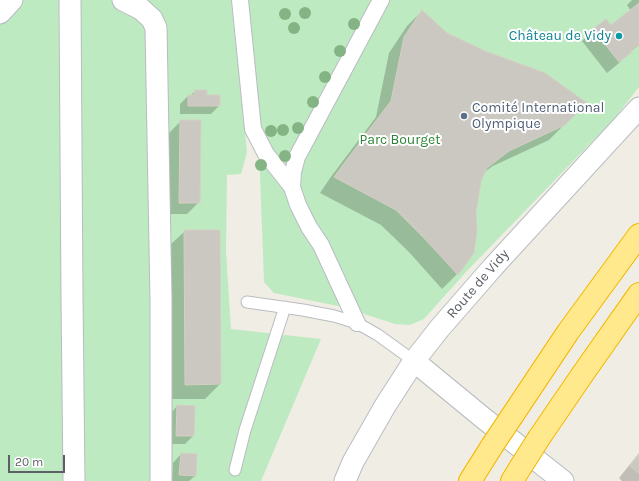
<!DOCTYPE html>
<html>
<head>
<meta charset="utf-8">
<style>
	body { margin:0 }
	#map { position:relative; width:639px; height:481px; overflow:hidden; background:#f0eee4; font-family:Karla,sans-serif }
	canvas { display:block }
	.scale { position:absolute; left:8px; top:455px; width:57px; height:18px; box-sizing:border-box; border:2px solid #5c6066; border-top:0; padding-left:5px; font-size:12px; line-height:14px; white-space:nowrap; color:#5c6066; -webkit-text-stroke:3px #fff; paint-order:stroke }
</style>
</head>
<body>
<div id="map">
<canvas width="639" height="481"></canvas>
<div class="scale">20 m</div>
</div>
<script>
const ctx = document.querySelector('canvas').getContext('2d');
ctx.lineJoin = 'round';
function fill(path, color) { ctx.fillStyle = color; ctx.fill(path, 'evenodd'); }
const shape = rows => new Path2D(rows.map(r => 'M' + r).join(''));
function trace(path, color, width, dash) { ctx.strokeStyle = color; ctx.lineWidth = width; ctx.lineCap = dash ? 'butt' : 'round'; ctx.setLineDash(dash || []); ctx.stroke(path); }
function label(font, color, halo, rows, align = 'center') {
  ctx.font = font + ' Karla,sans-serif'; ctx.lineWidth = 4; ctx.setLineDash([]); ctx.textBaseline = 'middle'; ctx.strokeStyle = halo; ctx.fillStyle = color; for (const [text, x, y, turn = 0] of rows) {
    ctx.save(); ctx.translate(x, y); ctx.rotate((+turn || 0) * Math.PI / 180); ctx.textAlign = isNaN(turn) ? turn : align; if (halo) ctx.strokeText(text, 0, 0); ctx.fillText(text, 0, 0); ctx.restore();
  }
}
const green = shape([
	[0,0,231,0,247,152,241,174,227,175,226,251,231,329,321,339,261,481,0,481],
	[248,0,639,0,639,87,613,120,466,272,424,319,410,325,395,324,343,307,274,293,264,282,259,148]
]);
const shadow = shape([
	[632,0,639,0,639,45,631,51,619,63,607,73,582,41,594,30,611,26,631,11,627,5],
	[422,11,446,34,586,103,549,140,493,166,483,173,480,181,475,213,473,252,457,274,442,289,409,252,381,225,320,193,330,178,376,117,389,53,407,26],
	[195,91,206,96,219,106,211,114,180,114,180,104,188,96,190,96],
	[181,121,199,202,187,214,167,214,169,133],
	[185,231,220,384,205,399,170,399,169,246],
	[177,406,193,436,185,444,168,444,169,415],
	[639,453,639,481,622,481,619,478],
	[181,454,195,476,189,481,172,481,173,463]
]);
const building = shape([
	[639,3,639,44,631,50,632,52,619,62,593,29,606,19,611,25,639,3],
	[422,10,447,33,485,51,545,73,587,103,565,125,509,151,487,168,481,181,476,213,477,231,474,253,458,275,423,237,396,210,334,177,375,122,391,101,404,37,422,10],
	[195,90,207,90,207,95,220,95,220,106,188,106,188,95,194,95,195,90],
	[180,120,201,120,200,203,179,203,180,120],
	[184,230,220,230,221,384,185,385,184,230],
	[177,405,195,406,194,436,176,436,177,405],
	[181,453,197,454,196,476,179,475,181,453],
	[639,454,639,473,630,466,639,454]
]);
const service = shape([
	[247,302,303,310,334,316,357,323,378,335,414,361],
	[235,470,245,430,285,307]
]);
const pedestrian = shape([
	[240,0,253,129,266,154,292,187],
	[357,323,321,245,309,227,298,205,292,187,293,172,297,157,381,0]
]);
const minor = shape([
	[70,0,72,297,74,481],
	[123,0,141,9,152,19,156,28,161,300,161,481],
	[0,13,12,0],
	[414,361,482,417,563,481],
	[345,481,353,462,385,406,414,361,439,329,493,267,639,108]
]);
const motorway = shape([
	[512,416,568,332,639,235],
	[539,438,582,375,639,294],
	[470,481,492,446],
	[512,481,520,468]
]);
const motorwayBridge = shape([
	[492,446,512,416],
	[520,468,539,438]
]);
const trees = [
	[305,13],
	[285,14],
	[354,24],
	[294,28],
	[340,51],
	[325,77],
	[313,102],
	[298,128],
	[283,130],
	[271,131],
	[285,156],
	[261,165]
];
const markers = [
	[619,36,4,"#0f9aa8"],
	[464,116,4,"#5c6f8a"]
];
const cultureNames = [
	["Château de Vidy",611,36]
];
const serviceNames = [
	["Comité International",472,108],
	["Olympique",472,124]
];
const parkNames = [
	["Parc Bourget",400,140]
];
const streetNames = [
	["Route de Vidy",478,284,-49]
];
fill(green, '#beeac1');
fill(shadow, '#0003');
fill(building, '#cbc8c1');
trace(building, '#d5d0c2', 1);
trace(service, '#b9bcc1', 13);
trace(pedestrian, '#b9bcc1', 18);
trace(minor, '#b9bcc1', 23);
trace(motorway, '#f4b700', 24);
trace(service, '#fff', 11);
trace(pedestrian, '#fff', 16);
trace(minor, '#fff', 21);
trace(motorway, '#ffe98c', 22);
trace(motorwayBridge, '#f4b700', 24, []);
trace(motorwayBridge, '#ffe98c', 22);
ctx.fillStyle = '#85b484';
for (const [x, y] of trees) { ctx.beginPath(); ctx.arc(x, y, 6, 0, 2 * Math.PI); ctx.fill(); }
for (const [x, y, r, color] of markers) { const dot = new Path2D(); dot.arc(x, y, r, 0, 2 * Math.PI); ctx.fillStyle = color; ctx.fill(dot); trace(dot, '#fff', 1.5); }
label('14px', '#0d838f', '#fff', cultureNames, 'right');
label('14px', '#4e5e75', '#fff', serviceNames, 'left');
label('14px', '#2d8436', '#fff', parkNames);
label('14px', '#5c6066', '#fff', streetNames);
</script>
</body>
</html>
